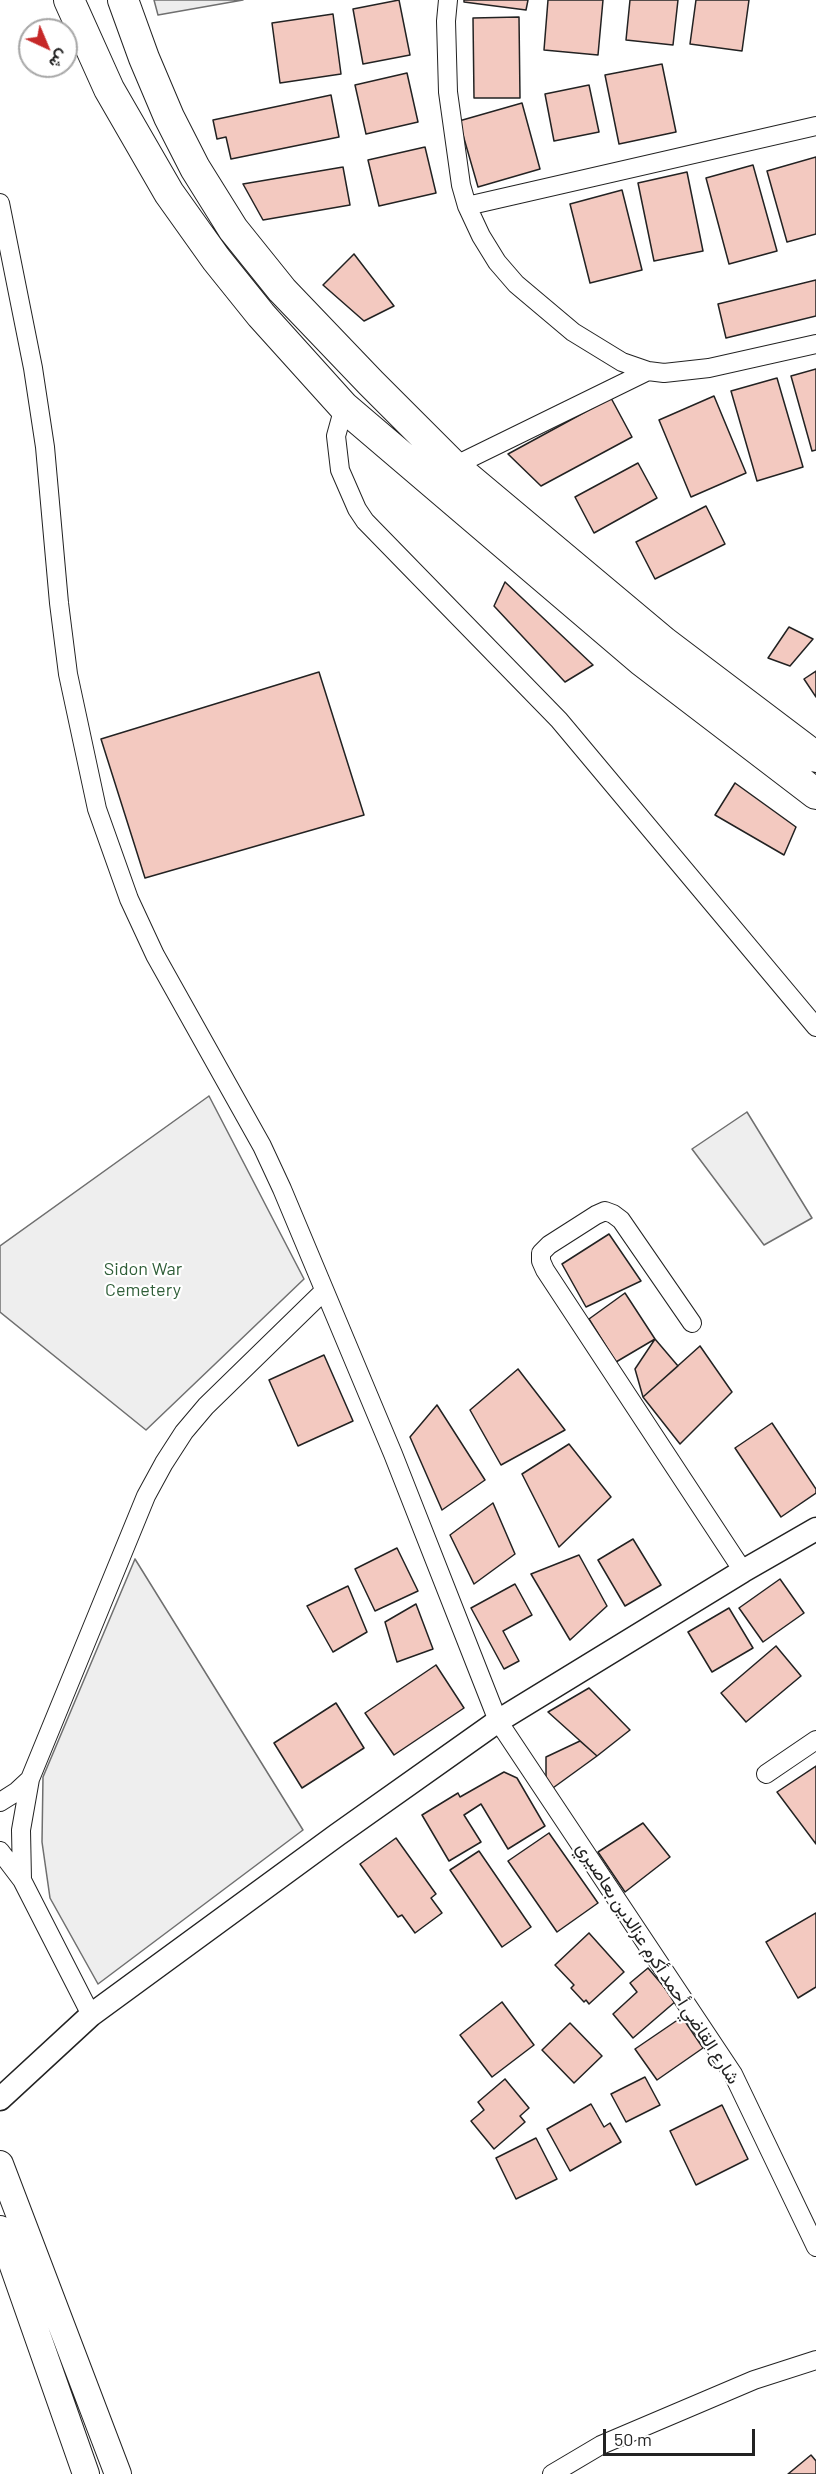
<!DOCTYPE html>
<html>
<head>
<meta charset="utf-8">
<style>
	body { margin:0 }
	#map { position:relative; width:816px; height:2474px; overflow:hidden; background:#fff; font-family:Barlow,Vazirmatn,sans-serif }
	canvas { display:block }
	.north { position:absolute; left:18px; top:18px; width:60px; height:60px; box-sizing:border-box; background:#fff; border:2px solid #a7a7a7; border-radius:50%; rotate:136deg; font-size:16px; font-weight:700; line-height:24px; text-align:center; color:#222 }
	.north::after { content:''; display:block; margin:auto; width:21px; height:27px; background:#c62828; clip-path:polygon(50% 0,100% 100%,50% 72%,0 100%) }
	.scale { position:absolute; left:603px; top:2429px; width:152px; height:27px; box-sizing:border-box; border:3px solid #222; border-top:0; padding-left:8px; font-size:18px; line-height:21px; white-space:nowrap; color:#222; -webkit-text-stroke:4px #fff; paint-order:stroke }
</style>
</head>
<body>
<div id="map">
<canvas width="816" height="2474"></canvas>
<div class="north">ش</div>
<div class="scale">50 m</div>
</div>
<script>
const ctx = document.querySelector('canvas').getContext('2d');
ctx.lineJoin = 'round';
function fill(path, color) { ctx.fillStyle = color; ctx.fill(path, 'evenodd'); }
const shape = rows => new Path2D(rows.map(r => 'M' + r).join(''));
function trace(path, color, width, dash) { ctx.strokeStyle = color; ctx.lineWidth = width; ctx.lineCap = dash ? 'butt' : 'round'; ctx.setLineDash(dash || []); ctx.stroke(path); }
function label(font, color, halo, rows, align = 'center') {
  ctx.font = font + ' Barlow,Vazirmatn,sans-serif'; ctx.lineWidth = 4.5; ctx.setLineDash([]); ctx.textBaseline = 'middle'; ctx.strokeStyle = halo; ctx.fillStyle = color; for (const [text, x, y, turn = 0] of rows) {
    ctx.save(); ctx.translate(x, y); ctx.rotate((+turn || 0) * Math.PI / 180); ctx.textAlign = isNaN(turn) ? turn : align; if (halo) ctx.strokeText(text, 0, 0); ctx.fillText(text, 0, 0); ctx.restore();
  }
}
const green = shape([
	[209,1096,304,1279,146,1430,0,1312,0,1246,209,1096],
	[747,1112,812,1218,764,1245,692,1149,747,1112],
	[135,1559,303,1830,98,1984,50,1898,42,1842,43,1777,135,1559]
]);
const parking = shape([
	[154,0,243,0,158,15,154,0]
]);
const building = shape([
	[399,0,410,55,363,64,353,9,399,0],
	[464,0,528,0,526,10,464,2,464,0],
	[548,0,603,0,598,55,544,50,548,0],
	[630,0,678,0,673,45,626,40,630,0],
	[696,0,749,0,742,51,690,44,696,0],
	[333,14,341,74,280,83,272,23,333,14],
	[519,17,520,98,474,98,473,18,519,17],
	[662,64,676,132,619,144,605,75,662,64],
	[407,73,418,122,366,134,355,85,407,73],
	[589,85,599,132,554,141,545,94,589,85],
	[331,95,339,137,231,159,226,137,217,139,213,120,331,95],
	[522,103,540,169,478,187,459,121,522,103],
	[425,147,436,193,379,206,368,160,425,147],
	[816,157,816,234,787,242,767,171,816,157],
	[753,165,777,251,729,264,706,178,753,165],
	[343,167,350,205,263,220,243,184,343,167],
	[687,172,703,251,654,261,638,183,687,172],
	[622,190,642,270,590,283,570,204,622,190],
	[354,254,394,306,364,321,323,285,354,254],
	[816,280,816,316,726,338,718,304,816,280],
	[816,369,816,450,812,451,791,376,816,369],
	[777,378,803,467,757,481,731,391,777,378],
	[714,396,746,473,691,497,659,420,714,396],
	[611,398,632,437,541,486,508,454,611,398],
	[638,463,657,498,594,533,575,497,638,463],
	[706,506,725,544,655,579,636,542,706,506],
	[505,582,593,665,565,682,494,606,505,582],
	[789,627,813,639,790,666,768,658,789,627],
	[816,671,816,697,804,679,816,671],
	[319,672,364,815,145,878,101,739,319,672],
	[735,783,796,827,784,855,715,815,735,783],
	[609,1234,641,1281,586,1307,562,1264,609,1234],
	[625,1293,655,1339,616,1362,589,1319,625,1293],
	[655,1339,678,1366,643,1397,635,1369,655,1339],
	[700,1346,732,1392,680,1444,643,1397,700,1346],
	[324,1355,353,1421,298,1446,269,1380,324,1355],
	[518,1369,565,1430,501,1465,470,1410,518,1369],
	[437,1405,485,1480,442,1510,410,1437,437,1405],
	[772,1423,816,1489,816,1493,781,1517,735,1448,772,1423],
	[569,1444,611,1497,559,1547,522,1474,569,1444],
	[493,1503,515,1554,474,1584,450,1535,493,1503],
	[633,1539,661,1585,625,1606,598,1560,633,1539],
	[397,1548,418,1591,375,1611,355,1569,397,1548],
	[579,1555,607,1606,570,1640,531,1574,579,1555],
	[780,1579,804,1613,763,1642,739,1608,780,1579],
	[515,1584,532,1615,503,1631,519,1661,504,1669,471,1608,515,1584],
	[348,1586,367,1632,333,1652,307,1606,348,1586],
	[416,1604,433,1649,397,1662,385,1622,416,1604],
	[729,1608,753,1648,712,1672,688,1632,729,1608],
	[776,1646,801,1676,746,1722,721,1693,776,1646],
	[436,1665,464,1708,394,1755,365,1713,436,1665],
	[589,1688,630,1730,597,1756,548,1712,589,1688],
	[336,1703,364,1748,302,1788,274,1743,336,1703],
	[580,1741,597,1756,546,1793,546,1757,580,1741],
	[816,1766,816,1844,777,1792,816,1766],
	[504,1772,517,1778,545,1826,508,1849,481,1804,464,1815,481,1842,449,1861,422,1815,458,1793,460,1797,504,1772],
	[643,1823,670,1857,625,1892,598,1852,643,1823],
	[549,1833,598,1903,557,1932,508,1861,549,1833],
	[396,1838,436,1894,431,1898,442,1913,415,1933,402,1915,398,1917,360,1864,396,1838],
	[479,1851,531,1927,502,1947,450,1870,479,1851],
	[816,1913,816,1987,798,1998,766,1942,816,1913],
	[589,1933,624,1972,589,2004,586,2000,584,2002,571,1988,574,1985,555,1965,589,1933],
	[648,1968,676,2001,633,2038,613,2014,637,1992,630,1983,648,1968],
	[502,2002,534,2045,492,2077,460,2035,502,2002],
	[682,2017,703,2048,657,2080,635,2049,682,2017],
	[570,2023,602,2056,574,2083,542,2050,570,2023],
	[645,2077,660,2105,626,2122,611,2094,645,2077],
	[505,2079,529,2108,520,2116,525,2122,494,2149,471,2121,484,2110,478,2102,505,2079],
	[591,2104,604,2127,610,2123,621,2142,570,2171,547,2129,591,2104],
	[722,2105,748,2159,696,2185,670,2131,722,2105],
	[536,2138,557,2179,516,2199,496,2158,536,2138],
	[811,2455,816,2461,816,2474,788,2474,811,2455]
]);
const minor = shape([
	[448,0,446,21,448,92,461,185,467,206,481,236,497,262,516,284,573,332,622,362,648,371,664,373,709,368,816,344],
	[0,203,33,368,45,447,59,603,68,674,97,809,129,899,155,955,262,1146,282,1189,393,1454,498,1721,733,2074,816,2247],
	[467,206,816,126],
	[344,407,336,436,340,470,357,509,365,521,559,720,816,1027],
	[454,466,648,371],
	[692,1323,621,1220,613,1214,605,1211,596,1215,549,1245,541,1253,541,1261,545,1270,743,1571],
	[766,1774,816,1740],
	[0,1802,16,1792,30,1779],
	[0,1851,22,1880,91,2015],
	[22,1880,21,1830,30,1779,146,1496,164,1463,184,1432,206,1406,323,1292],
	[552,2474,601,2445,754,2380,816,2360]
]);
const tertiary = shape([
	[0,2099,91,2015,337,1835,498,1721,743,1571,816,1529]
]);
const secondary = shape([
	[0,2164,118,2474],
	[0,2229,86,2474]
]);
const trunk = shape([
	[69,0,109,89,169,193,216,259,261,315,344,407,642,661,816,794],
	[123,0,144,58,169,117,195,168,233,229,282,290,371,383,454,466,664,642,816,757]
]);
const parkNames = [
	["Sidon War",143,1269],
	["Cemetery",143,1290]
];
const streetNames = [
	["شارع القاضي أحمد أكرم عزالدين بعاصيري",658,1963,57]
];
fill(green, '#eee');
trace(green, '#6f6f6f', 1.5);
fill(parking, '#ededed');
trace(parking, '#6f6f6f', 1.5);
fill(building, '#f3c9c0');
trace(building, '#222', 1.5);
trace(minor, '#222', 20);
trace(tertiary, '#222', 25);
trace(secondary, '#222', 28);
trace(trunk, '#222', 32);
trace(minor, '#fff', 18);
trace(tertiary, '#fff', 22);
trace(secondary, '#fff', 26);
trace(trunk, '#fff', 30);
label('18px', '#2f5e38', '#fff', parkNames);
label('18px', '#222', '#fff', streetNames);
</script>
</body>
</html>
